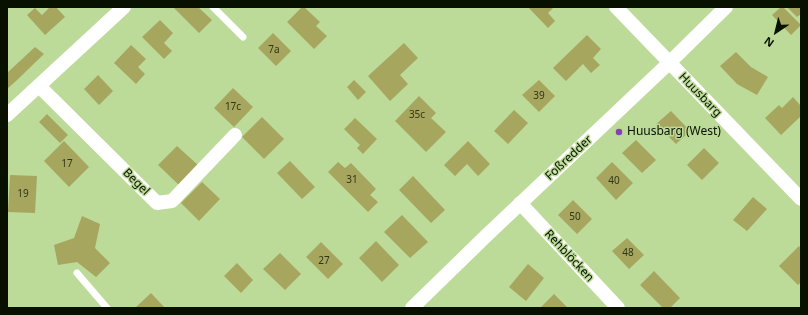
<!DOCTYPE html>
<html>
<head>
<meta charset="utf-8">
<style>
	body { margin:0 }
	#map { position:relative; width:808px; height:315px; overflow:hidden; background:#bcda98; font-family:"Noto Sans",sans-serif }
	canvas { display:block }
	.frame { position:absolute; inset:0; border:8px solid #081100; pointer-events:none }
	.north { position:absolute; left:756px; top:12px; width:40px; height:40px; -webkit-text-stroke:3px #bcda98; paint-order:stroke; rotate:215deg; font-size:11px; font-weight:700; line-height:16px; text-align:center; color:#081100 }
	.north::after { content:''; display:block; margin:auto; width:14px; height:18px; background:#081100; clip-path:polygon(50% 0,100% 100%,50% 72%,0 100%) }
</style>
</head>
<body>
<div id="map">
<canvas width="808" height="315"></canvas>
<div class="frame"></div>
<div class="north">N</div>
</div>
<script>
const ctx = document.querySelector('canvas').getContext('2d');
ctx.lineJoin = 'round';
function fill(path, color) { ctx.fillStyle = color; ctx.fill(path, 'evenodd'); }
const shape = rows => new Path2D(rows.map(r => 'M' + r).join(''));
function trace(path, color, width, dash) { ctx.strokeStyle = color; ctx.lineWidth = width; ctx.lineCap = dash ? 'butt' : 'round'; ctx.setLineDash(dash || []); ctx.stroke(path); }
function label(font, color, halo, rows, align = 'center') {
  ctx.font = font + ' "Noto Sans",sans-serif'; ctx.lineWidth = 3; ctx.setLineDash([]); ctx.textBaseline = 'middle'; ctx.strokeStyle = halo; ctx.fillStyle = color; for (const [text, x, y, turn = 0] of rows) {
    ctx.save(); ctx.translate(x, y); ctx.rotate((+turn || 0) * Math.PI / 180); ctx.textAlign = isNaN(turn) ? turn : align; if (halo) ctx.strokeText(text, 0, 0); ctx.fillText(text, 0, 0); ctx.restore();
  }
}
const building = shape([
	[50,7,56,7,65,17,45,35,27,15,35,8,42,15],
	[175,7,198,7,212,20,199,33,174,8],
	[302,7,304,7,320,22,316,26,327,36,314,49,287,22],
	[528,7,554,7,548,13,555,21,548,28],
	[781,7,783,7,801,25,791,35,772,15],
	[787,7,801,7,801,14,797,17],
	[160,20,173,33,164,43,172,51,164,59,142,37],
	[273,33,291,51,276,66,258,48],
	[587,35,601,49,593,58,600,65,591,73,583,64,566,81,553,68],
	[404,43,418,58,400,75,408,84,390,101,368,76],
	[131,45,146,59,138,67,145,74,136,84,114,63],
	[35,47,44,54,16,81,7,89,7,73],
	[736,52,751,67,768,77,757,95,737,84,720,66],
	[98,75,113,91,99,105,84,89],
	[354,80,366,92,358,100,347,87],
	[539,80,555,96,539,112,522,95],
	[233,88,253,107,234,127,214,108],
	[419,96,436,113,431,118,446,132,426,152,395,121],
	[793,97,801,106,801,116,781,135,765,118,779,105,782,108],
	[514,110,528,123,508,144,494,131],
	[671,111,690,131,676,144,656,124],
	[47,114,68,135,60,143,39,122],
	[262,117,284,139,264,159,242,137],
	[355,118,377,139,363,154,357,148,360,145,344,129],
	[636,140,656,160,642,173,622,153],
	[64,141,89,167,69,187,44,161],
	[468,141,490,164,478,176,467,164,455,176,444,165],
	[177,146,198,165,179,185,158,165],
	[704,148,719,163,702,180,687,165],
	[290,161,315,187,302,199,277,173],
	[338,162,345,168,351,163,376,189,370,195,378,202,368,212,328,172],
	[612,162,633,183,616,200,596,178],
	[10,175,37,176,35,213,8,212],
	[413,176,445,210,431,223,399,190],
	[202,182,220,199,199,221,181,203],
	[753,197,767,209,747,231,733,220],
	[573,200,592,219,577,234,558,215],
	[402,215,428,242,410,258,384,232],
	[82,216,100,224,95,248,110,263,96,277,77,262,58,265,54,245,74,238],
	[627,238,644,255,629,269,612,251],
	[376,241,399,265,382,282,359,258],
	[321,242,343,264,328,279,306,257],
	[799,246,801,249,801,282,798,285,779,266],
	[280,253,301,274,285,290,263,269],
	[237,263,253,280,241,293,224,276],
	[528,264,544,278,526,301,509,287],
	[654,271,680,298,670,308,663,308,640,285],
	[151,293,165,308,135,308],
	[554,294,568,308,540,308]
]);
const service = shape([
	[213,7,243,37],
	[77,273,107,308]
]);
const minor = shape([
	[616,7,801,199],
	[39,86,157,203,172,201,235,135],
	[7,115,124,7],
	[520,203,618,308],
	[412,308,488,234,669,63,726,7]
]);
const markers = [
	[619,132,4,"#8441b5"]
];
const numberNames = [
	["7a",274,50],
	["39",539,96],
	["17c",233,107],
	["35c",417,115],
	["17",67,164],
	["31",352,180],
	["40",614,181],
	["19",23,194],
	["50",575,217],
	["48",628,253],
	["27",324,261]
];
const streetNames = [
	["Huusbarg",700,95,46],
	["Foßredder",569,158,-43],
	["Begel",136,182,45],
	["Rehblöcken",569,256,47]
];
const poiNames = [
	["Huusbarg (West)",627,132]
];
fill(building, '#a7a65e');
trace(service, '#fff', 7);
trace(minor, '#fff', 14);
for (const [x, y, r, color] of markers) { const dot = new Path2D(); dot.arc(x, y, r, 0, 2 * Math.PI); ctx.fillStyle = color; ctx.fill(dot); trace(dot, '#bcda98', 1.5); }
label('10px', '#303618', null, numberNames);
label('12px', '#081100', '#bcda98', streetNames);
label('12px', '#081100', '#bcda98', poiNames, 'left');
</script>
</body>
</html>
